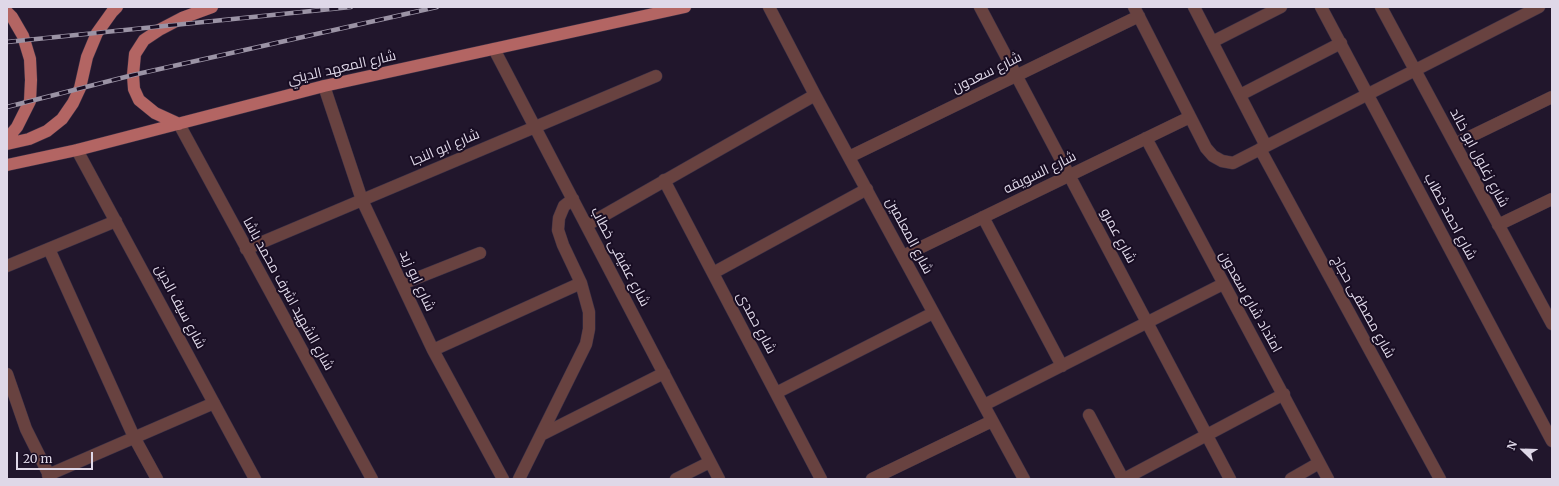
<!DOCTYPE html>
<html>
<head>
<meta charset="utf-8">
<style>
	body { margin:0 }
	#map { position:relative; width:1559px; height:486px; overflow:hidden; background:#21162c; font-family:Merriweather,serif }
	canvas { display:block }
	.frame { position:absolute; inset:0; border:8px solid #dfd8e8; pointer-events:none }
	.north { position:absolute; left:1503px; top:430px; width:40px; height:40px; -webkit-text-stroke:3px #180d23; paint-order:stroke; rotate:293deg; font-size:11px; font-weight:700; line-height:16px; text-align:center; color:#dfd8e8 }
	.north::after { content:''; display:block; margin:auto; width:14px; height:18px; background:#dfd8e8; clip-path:polygon(50% 0,100% 100%,50% 72%,0 100%) }
	.scale { position:absolute; left:16px; top:452px; width:77px; height:18px; box-sizing:border-box; border:2px solid #dfd8e8; border-top:0; padding-left:5px; font-size:12px; line-height:14px; white-space:nowrap; color:#dfd8e8; -webkit-text-stroke:3px #180d23; paint-order:stroke }
</style>
</head>
<body>
<div id="map">
<canvas width="1559" height="486"></canvas>
<div class="frame"></div>
<div class="north">N</div>
<div class="scale">20 m</div>
</div>
<script>
const ctx = document.querySelector('canvas').getContext('2d');
ctx.lineJoin = 'round';
const shape = rows => new Path2D(rows.map(r => 'M' + r).join(''));
function trace(path, color, width, dash) { ctx.strokeStyle = color; ctx.lineWidth = width; ctx.lineCap = dash ? 'butt' : 'round'; ctx.setLineDash(dash || []); ctx.stroke(path); }
function label(font, color, halo, rows, align = 'center') {
  ctx.font = font + ' Merriweather,Cairo,serif'; ctx.lineWidth = 4; ctx.setLineDash([]); ctx.textBaseline = 'middle'; ctx.strokeStyle = halo; ctx.fillStyle = color; for (const [text, x, y, turn = 0] of rows) {
    ctx.save(); ctx.translate(x, y); ctx.rotate((+turn || 0) * Math.PI / 180); ctx.textAlign = isNaN(turn) ? turn : align; if (halo) ctx.strokeText(text, 0, 0); ctx.fillText(text, 0, 0); ctx.restore();
  }
}
const minor = shape([
	[769,7,815,95,1024,479],
	[980,7,1230,479],
	[1134,7,1206,148,1213,156,1222,161,1233,163,1539,7],
	[1194,7,1266,146],
	[1321,7,1552,441],
	[1381,7,1552,324],
	[1212,42,1281,7],
	[494,49,719,479],
	[324,86,362,200,433,350,503,479],
	[1240,95,1341,43],
	[179,124,372,479],
	[1146,138,1328,479],
	[1455,144,1552,97],
	[1260,149,1440,479],
	[77,150,255,479],
	[849,157,1139,16],
	[664,180,821,479],
	[983,217,1062,366],
	[587,225,815,95],
	[1498,225,1552,199],
	[49,249,134,437,157,479],
	[246,249,656,76],
	[903,256,1190,117],
	[7,266,116,221],
	[713,273,867,189],
	[402,284,480,253],
	[433,350,581,283],
	[7,374,26,429,51,479],
	[776,393,933,313],
	[984,405,1223,284],
	[1089,415,1123,479],
	[541,435,664,373],
	[48,475,214,403],
	[519,479,586,344,589,329,589,312,581,283,563,245,558,230,559,218,564,206,573,199],
	[676,479,710,462],
	[872,479,992,421],
	[1124,479,1284,394],
	[1291,479,1319,463]
]);
const primary = shape([
	[7,12,12,17,23,36,30,59,31,80,30,101,17,127,7,139],
	[179,124,155,113,139,100,134,89,133,75,135,54,144,40,159,30,182,18,212,7],
	[7,144,29,139,47,131,62,119,73,103,80,88,87,57,97,33,112,12,117,7],
	[7,165,77,150,324,86,685,7]
]);
const rail = shape([
	[7,42,351,7],
	[7,107,133,75,437,7]
]);
const streetNames = [
	["شارع المعهد الديني",342,68,-13],
	["شارع سعدون",987,73,-26],
	["شارع ابو النجا",445,148,-23],
	["شارع زغلول ابو خالد",1479,158,62],
	["شارع السويقه",1040,173,-26],
	["شارع احمد خطاب",1450,217,62],
	["شارع المعلمين",909,236,62],
	["شارع عمرو",1118,236,62],
	["شارع عفيفى خطاب",620,257,62],
	["شارع ابو زيد",417,281,65],
	["شارع الشهيد اشرف محمد باشا",288,294,61],
	["امتداد شارع سعدون",1250,302,61],
	["شارع سيف الدين",180,307,62],
	["شارع مصطفى حجاج",1363,307,61],
	["شارع حمدى",756,323,62]
];
trace(minor, '#3c3146', 13);
trace(primary, '#3c3146', 13);
trace(minor, '#684240', 12);
trace(primary, '#b36563', 12);
trace(rail, '#9b93a5', 4.5);
trace(rail, '#180d23', 3, [9]);
label('14px', '#dfd8e8', '#180d23', streetNames);
</script>
</body>
</html>
